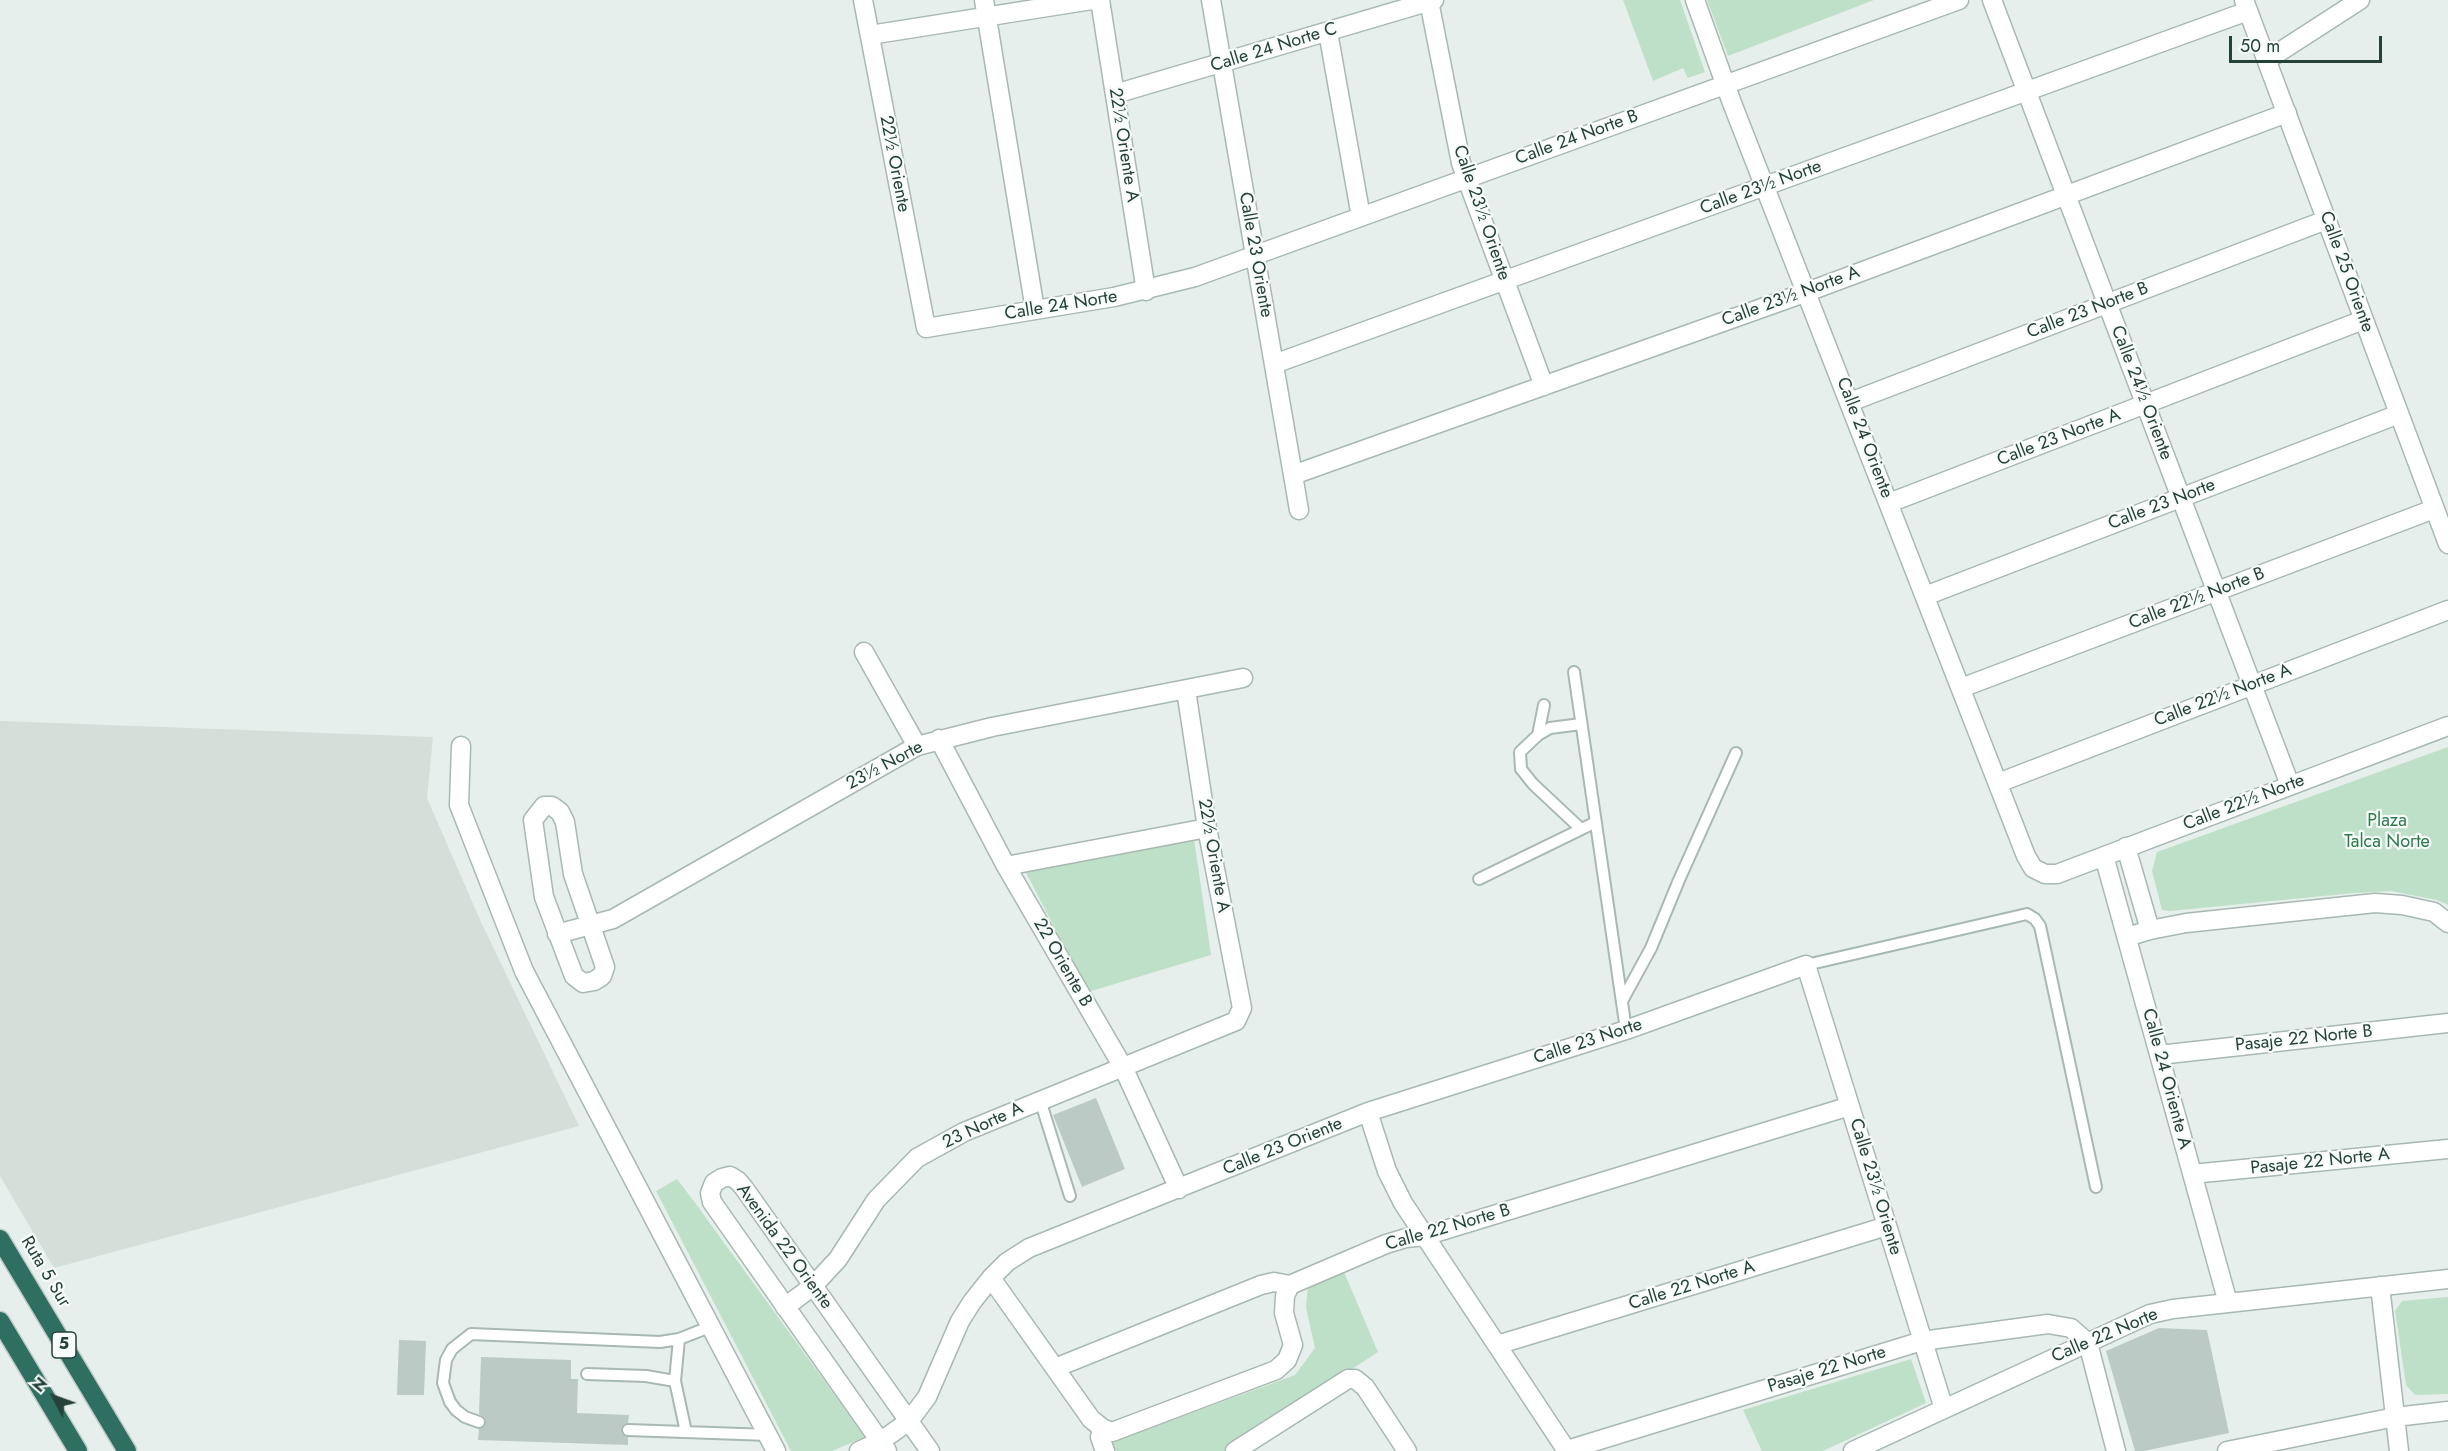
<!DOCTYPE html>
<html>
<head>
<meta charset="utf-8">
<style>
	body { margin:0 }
	#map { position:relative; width:2448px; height:1451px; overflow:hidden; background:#e6efeb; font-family:Jost,sans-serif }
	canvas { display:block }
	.north { position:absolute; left:24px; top:1367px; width:60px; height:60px; -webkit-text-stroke:4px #f7fbf9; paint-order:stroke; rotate:311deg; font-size:16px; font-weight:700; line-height:24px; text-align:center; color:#24423a }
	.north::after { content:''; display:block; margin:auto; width:21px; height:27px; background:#24423a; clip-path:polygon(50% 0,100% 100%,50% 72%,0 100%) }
	.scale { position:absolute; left:2229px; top:36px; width:153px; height:27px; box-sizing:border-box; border:3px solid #24423a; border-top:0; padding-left:8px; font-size:18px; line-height:21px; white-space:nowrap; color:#24423a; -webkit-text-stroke:4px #f7fbf9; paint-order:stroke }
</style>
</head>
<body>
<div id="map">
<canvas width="2448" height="1451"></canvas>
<div class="north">N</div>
<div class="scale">50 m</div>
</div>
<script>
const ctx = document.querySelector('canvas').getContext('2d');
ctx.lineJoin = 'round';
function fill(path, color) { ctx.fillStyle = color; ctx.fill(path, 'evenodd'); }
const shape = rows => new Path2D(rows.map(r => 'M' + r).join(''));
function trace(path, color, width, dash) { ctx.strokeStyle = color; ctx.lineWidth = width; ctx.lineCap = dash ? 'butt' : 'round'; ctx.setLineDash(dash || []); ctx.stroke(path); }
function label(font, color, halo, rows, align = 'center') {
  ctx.font = font + ' Jost,sans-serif'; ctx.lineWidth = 4.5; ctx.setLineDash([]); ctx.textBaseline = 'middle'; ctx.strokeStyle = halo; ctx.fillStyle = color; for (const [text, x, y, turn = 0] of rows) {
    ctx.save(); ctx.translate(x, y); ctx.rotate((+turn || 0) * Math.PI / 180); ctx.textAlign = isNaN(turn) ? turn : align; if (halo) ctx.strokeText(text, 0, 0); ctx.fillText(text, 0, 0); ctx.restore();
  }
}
const built = shape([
	[0,721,433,737,427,798,481,922,579,1126,54,1268,0,1176]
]);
const green = shape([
	[1623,0,1680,0,1705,72,1688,78,1683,68,1653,81],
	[1707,0,1874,0,1728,56],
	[2448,747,2448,905,2437,900,2391,891,2354,893,2170,911,2162,910,2152,871,2157,852],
	[1194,839,1211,955,1088,992,1023,867],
	[677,1179,696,1204,865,1437,832,1451,791,1451,656,1191],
	[1344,1272,1378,1352,1227,1451,1116,1451,1111,1443,1295,1375,1315,1348,1306,1308,1308,1284],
	[2448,1297,2448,1394,2415,1395,2406,1385,2395,1311,2402,1301],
	[1911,1359,1926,1403,1823,1451,1762,1451,1743,1410]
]);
const building = shape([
	[1096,1098,1125,1169,1082,1187,1053,1115],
	[2159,1328,2207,1330,2229,1433,2144,1451,2135,1451,2106,1351],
	[399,1340,426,1341,424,1395,397,1395],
	[481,1357,571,1360,571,1379,578,1379,577,1413,629,1415,628,1423,624,1424,621,1429,622,1434,628,1437,628,1445,478,1440,479,1429,484,1427,486,1421,484,1417,479,1414]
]);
const service = shape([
	[1574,672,1626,1030],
	[1544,705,1538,735,1520,752,1521,769,1533,784,1581,829],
	[1538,735,1550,728,1581,724],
	[1479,879,1596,822],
	[1806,965,2027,914,2035,919,2040,926,2096,1187],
	[1622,1001,1651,948,1679,880,1736,753],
	[1045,1098,1041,1103,1070,1196],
	[587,1374,646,1376,675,1381,686,1432],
	[675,1381,679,1339],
	[479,1422,465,1417,456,1410,450,1402,443,1383,446,1360,452,1349,471,1334,660,1342,679,1339,712,1326],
	[628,1430,769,1435]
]);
const minor = shape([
	[863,0,926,328,1114,297,1195,277,1959,0],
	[984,0,1035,310],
	[1100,0,1146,291],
	[1211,0,1299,510],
	[1695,0,1732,103,2026,856,2033,868,2045,874,2057,874,2448,726],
	[1992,0,2290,785],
	[1429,1,1461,163,1544,386],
	[1328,32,1361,217],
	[870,35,1092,0],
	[2267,60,2360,0],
	[1115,94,1434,0],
	[1274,364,2248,11],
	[1850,402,2326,220],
	[1293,475,1807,292,2287,113],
	[1889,503,2363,320],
	[1925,596,2399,414],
	[864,652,917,746],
	[1961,688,2434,509],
	[939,739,1006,866,1123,1067,1179,1189],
	[461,746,459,805,524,971,776,1451],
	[1998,783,2448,610],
	[544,806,552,806,560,812,565,822,573,874,605,967,602,976,594,981,583,983,574,976,544,897,533,820,544,806],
	[2126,847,2150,930],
	[2104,856,2228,1303],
	[1006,866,1207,828],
	[557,934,613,919,917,746,992,727,1243,678],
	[2127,937,2150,930,2186,923,2375,903,2402,905,2434,912,2448,923],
	[2159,1055,2448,1023],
	[1368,1112,1387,1171,1403,1203,1567,1451],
	[2192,1174,2448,1149],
	[991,1278,1091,1419,1102,1428,1112,1432,1276,1370,1287,1360,1293,1345,1284,1313,1285,1296,1290,1285],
	[2380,1286,2399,1451],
	[785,1307,813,1286,838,1259,876,1200,917,1158,964,1132,1236,1021,1242,1008,1207,828,1186,690],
	[1497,1345,1887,1226],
	[1055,1368,1261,1285,1274,1282,1290,1285,1386,1244,1406,1238,1425,1236,1850,1106],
	[1102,1428,1100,1437,1105,1451],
	[1567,1450,1922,1341,2048,1324,2071,1328,2088,1343,2116,1451],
	[859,1451,881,1441,909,1421,927,1397,960,1321,972,1302,991,1278,1007,1262,1029,1248,1368,1112,1626,1030,1806,965,1944,1409],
	[887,1451,712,1202,710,1193,714,1183,722,1178,730,1176,738,1181,744,1188,930,1451],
	[1235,1451,1348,1379,1355,1379,1365,1387,1407,1451],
	[1853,1451,2150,1314,2173,1309,2448,1279],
	[2227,1451,2395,1417,2448,1411]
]);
const tertiary = shape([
	[2244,0,2448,544]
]);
const motorway = shape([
	[0,1239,127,1451],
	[0,1321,78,1451]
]);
const shields = [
	[64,1345,24]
];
const shieldNames = [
	["5",64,1345]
];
const streetNames = [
	["Calle 24 Norte C",1274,48,-17],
	["Calle 24 Norte B",1577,138,-20],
	["22½ Oriente A",1123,145,81],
	["22½ Oriente",894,164,79],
	["Calle 23½ Norte",1761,188,-20],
	["Calle 23½ Oriente",1481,213,71],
	["Calle 23 Oriente",1255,255,80],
	["Calle 25 Oriente",2346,272,70],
	["Calle 23½ Norte A",1791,297,-20],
	["Calle 24 Norte",1061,306,-9],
	["Calle 23 Norte B",2088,311,-21],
	["Calle 24½ Oriente",2141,393,69],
	["Calle 24 Oriente",1864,438,69],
	["Calle 23 Norte A",2059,438,-21],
	["Calle 23 Norte",2162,505,-21],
	["Calle 22½ Norte B",2197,599,-21],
	["Calle 22½ Norte A",2223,696,-21],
	["23½ Norte",885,766,-28],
	["Calle 22½ Norte",2244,803,-21],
	["22½ Oriente A",1213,856,80],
	["22 Oriente B",1062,963,60],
	["Pasaje 22 Norte B",2304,1039,-6],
	["Calle 23 Norte",1588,1042,-18],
	["Calle 24 Oriente A",2166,1079,75],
	["23 Norte A",983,1126,-25],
	["Calle 23 Oriente",1283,1147,-22],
	["Pasaje 22 Norte A",2320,1162,-6],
	["Calle 23½ Oriente",1875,1187,73],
	["Calle 22 Norte B",1448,1228,-16],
	["Avenida 22 Oriente",784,1247,54],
	["Ruta 5 Sur",45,1272,59],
	["Calle 22 Norte A",1692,1286,-17],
	["Calle 22 Norte",2105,1336,-23],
	["Pasaje 22 Norte",1827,1370,-17]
];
const parkNames = [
	["Plaza",2387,822],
	["Talca Norte",2387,843]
];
fill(built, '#d4dfda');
fill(green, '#bfe0c8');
fill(building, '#bbcac4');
trace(service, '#a8b8b2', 14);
trace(minor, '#a8b8b2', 21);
trace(tertiary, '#a8b8b2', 21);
trace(motorway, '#c2cac8', 21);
trace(service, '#fff', 10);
trace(minor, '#fff', 18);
trace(tertiary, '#fff', 18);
trace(motorway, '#2f6f62', 18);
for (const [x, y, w] of shields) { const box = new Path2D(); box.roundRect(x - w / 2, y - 13, w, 26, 4.5); ctx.fillStyle = '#f7fbf9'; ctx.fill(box); trace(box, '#24423a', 1.5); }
label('bold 16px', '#24423a', null, shieldNames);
label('18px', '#24423a', '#f7fbf9', streetNames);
label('18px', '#2d7a4b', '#f7fbf9', parkNames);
</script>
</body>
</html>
